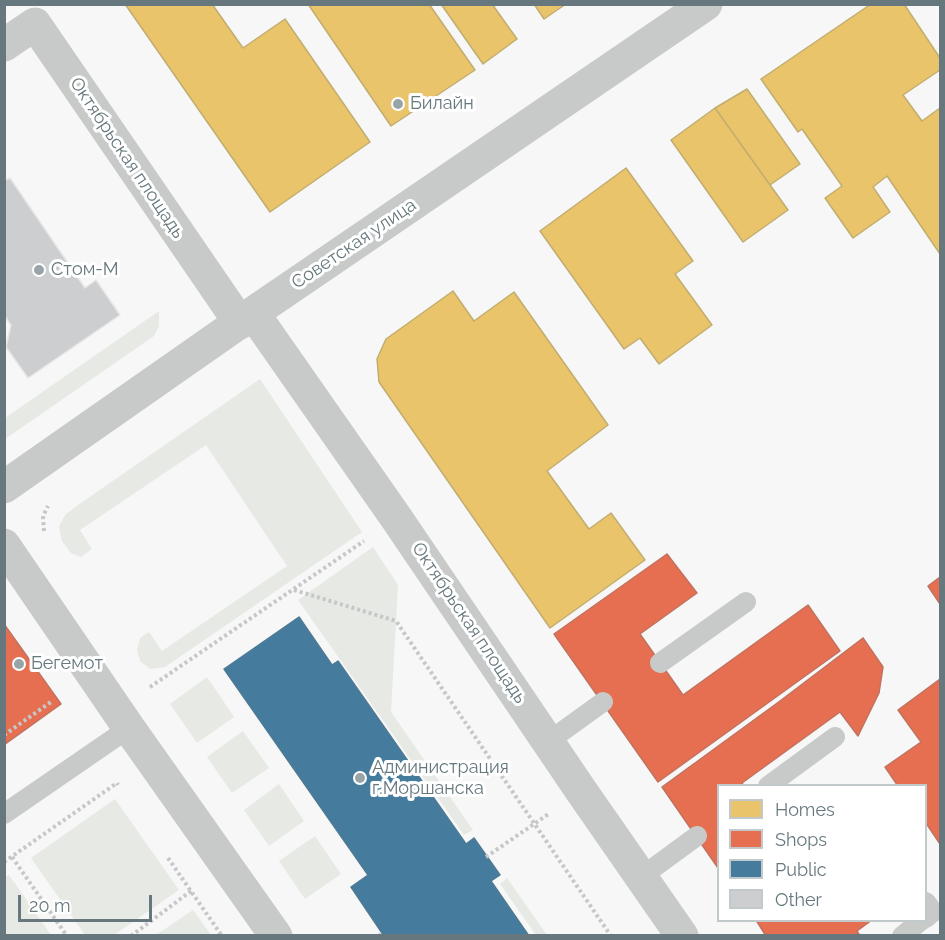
<!DOCTYPE html>
<html>
<head>
<meta charset="utf-8">
<style>
	body { margin:0 }
	#map { position:relative; width:945px; height:940px; overflow:hidden; background:#f7f7f7; font-family:Raleway,sans-serif }
	canvas { display:block }
	.frame { position:absolute; inset:0; border:6px solid #66787e; pointer-events:none }
	.legend { position:absolute; left:717px; top:784px; width:210px; height:138px; box-sizing:border-box; background:#fff; border:2px solid #c2c9cb; margin:0; padding:8px 10px; list-style:none; font-size:18px; color:#66787e }
	.legend li { display:flex; align-items:center; gap:12px; height:30px }
	.legend b { width:30px; border:2px solid #c2c9cb }
	.scale { position:absolute; left:18px; top:895px; width:134px; height:27px; box-sizing:border-box; border:3px solid #66787e; border-top:0; padding-left:8px; font-size:18px; line-height:21px; white-space:nowrap; color:#66787e; -webkit-text-stroke:4px #fff; paint-order:stroke }
</style>
</head>
<body>
<div id="map">
<canvas width="945" height="940"></canvas>
<div class="frame"></div>
<ul class="legend">
<li><b style="height:16px;background:#e9c46a"></b>Homes</li>
<li><b style="height:16px;background:#e76f51"></b>Shops</li>
<li><b style="height:16px;background:#457b9d"></b>Public</li>
<li><b style="height:16px;background:#cccecf"></b>Other</li>
</ul>
<div class="scale">20 m</div>
</div>
<script>
const ctx = document.querySelector('canvas').getContext('2d');
ctx.lineJoin = 'round';
function fill(path, color) { ctx.fillStyle = color; ctx.fill(path, 'evenodd'); }
const shape = rows => new Path2D(rows.map(r => 'M' + r).join(''));
function trace(path, color, width, dash) { ctx.strokeStyle = color; ctx.lineWidth = width; ctx.lineCap = dash ? 'butt' : 'round'; ctx.setLineDash(dash || []); ctx.stroke(path); }
function label(font, color, halo, rows, align = 'center') {
  ctx.font = font + ' Raleway,sans-serif'; ctx.lineWidth = 6; ctx.setLineDash([]); ctx.textBaseline = 'middle'; ctx.strokeStyle = halo; ctx.fillStyle = color; for (const [text, x, y, turn = 0] of rows) {
    ctx.save(); ctx.translate(x, y); ctx.rotate((+turn || 0) * Math.PI / 180); ctx.textAlign = isNaN(turn) ? turn : align; if (halo) ctx.strokeText(text, 0, 0); ctx.fillText(text, 0, 0); ctx.restore();
  }
}
const green = shape([
	[159,311,159,326,154,336,5,439,5,418],
	[260,379,362,532,165,667,150,669,140,661,137,650,140,638,149,632,162,651,287,566,206,445,80,530,92,549,81,557,71,553,62,541,59,527,65,515,78,505],
	[373,547,398,585,391,712,473,830,464,835,298,600],
	[207,677,234,717,197,743,170,704],
	[243,731,269,768,232,793,207,757],
	[279,784,304,821,269,846,244,810],
	[115,799,179,890,114,935,85,935,31,858],
	[315,836,341,874,305,899,279,861],
	[9,875,51,935,5,935,5,877],
	[507,878,547,935,536,935,500,884],
	[193,910,211,935,156,935]
]);
const homes = shape([
	[125,4,212,4,243,48,285,19,370,142,270,212,125,4],
	[308,4,429,4,475,70,391,126,308,4],
	[441,4,492,4,517,39,483,64,441,4],
	[534,4,566,4,544,19,534,4],
	[871,4,904,4,940,58,940,70,903,95,922,121,940,108,940,254,887,176,873,187,890,212,853,238,825,198,842,186,802,129,798,132,761,79,871,4],
	[747,89,800,164,770,185,715,108,747,89],
	[715,108,788,210,743,242,671,140,715,108],
	[626,168,693,261,675,274,712,325,659,364,640,338,624,349,540,231,626,168],
	[453,291,474,321,514,292,608,425,547,471,589,529,611,513,645,560,550,628,379,382,377,359,386,339,453,291]
]);
const shops = shape([
	[667,554,697,593,640,634,683,695,808,605,840,651,658,782,554,634,667,554],
	[940,577,940,604,928,586,940,577],
	[4,624,61,704,4,745,4,624],
	[863,638,883,667,879,693,858,736,840,712,742,783,744,786,718,786,718,868,662,787,780,701,863,638],
	[940,679,940,844,926,823,926,786,898,786,885,767,921,742,898,710,940,679],
	[756,920,872,920,857,931,860,936,766,936,756,920]
]);
const public = shape([
	[299,617,332,665,338,661,466,844,474,838,500,875,491,881,529,936,384,936,351,887,368,875,224,669,299,617]
]);
const building = shape([
	[10,178,85,288,96,280,120,315,28,378,6,347,11,325,4,315,4,181,10,178]
]);
const path = shape([
	[44,531,43,516,48,506],
	[294,590,396,621,611,936],
	[150,687,364,541],
	[4,735,51,702],
	[12,857,67,936],
	[486,857,550,813],
	[168,858,222,936],
	[4,862,117,783,118,785],
	[131,936,191,891],
	[379,936,382,933]
]);
const service = shape([
	[660,663,746,602],
	[549,741,603,702],
	[768,786,835,737],
	[4,814,129,728],
	[641,877,697,836],
	[926,902,933,912,926,918],
	[902,936,922,920]
]);
const minor = shape([
	[4,45,35,24,240,323],
	[253,313,397,519,582,792,682,936],
	[4,487,253,313,706,4],
	[4,545,129,728,276,936]
]);
const markers = [
	[398,104,6,"#99a4a8"],
	[39,270,6,"#99a4a8"],
	[19,664,6,"#99a4a8"],
	[360,778,6,"#99a4a8"]
];
const poiNames = [
	["Билайн",410,104],
	["Стом-М",51,270],
	["Бегемот",31,664],
	["Администрация",372,768],
	["г.Моршанска",372,789]
];
const streetNames = [
	["Октябрьская площадь",127,158,56],
	["Советская улица",354,244,-34],
	["Октябрьская площадь",469,623,56]
];
fill(green, '#e6e9e4');
fill(homes, '#e9c46a');
trace(homes, '#c2ad70', 1.5);
fill(shops, '#e76f51');
trace(shops, '#c0725e', 1.5);
fill(public, '#457b9d');
trace(public, '#4f7a94', 1.5);
fill(building, '#cccecf');
trace(building, '#e6e6e6', 1.5);
trace(path, '#c6c7c8', 4, [3, 3]);
trace(service, '#c8caca', 20);
trace(minor, '#c8caca', 33);
for (const [x, y, r, color] of markers) { const dot = new Path2D(); dot.arc(x, y, r, 0, 2 * Math.PI); ctx.fillStyle = color; ctx.fill(dot); trace(dot, '#fff', 2); }
label('18px', '#66787e', '#fff', poiNames, 'left');
label('18px', '#66787e', '#fff', streetNames);
</script>
</body>
</html>
